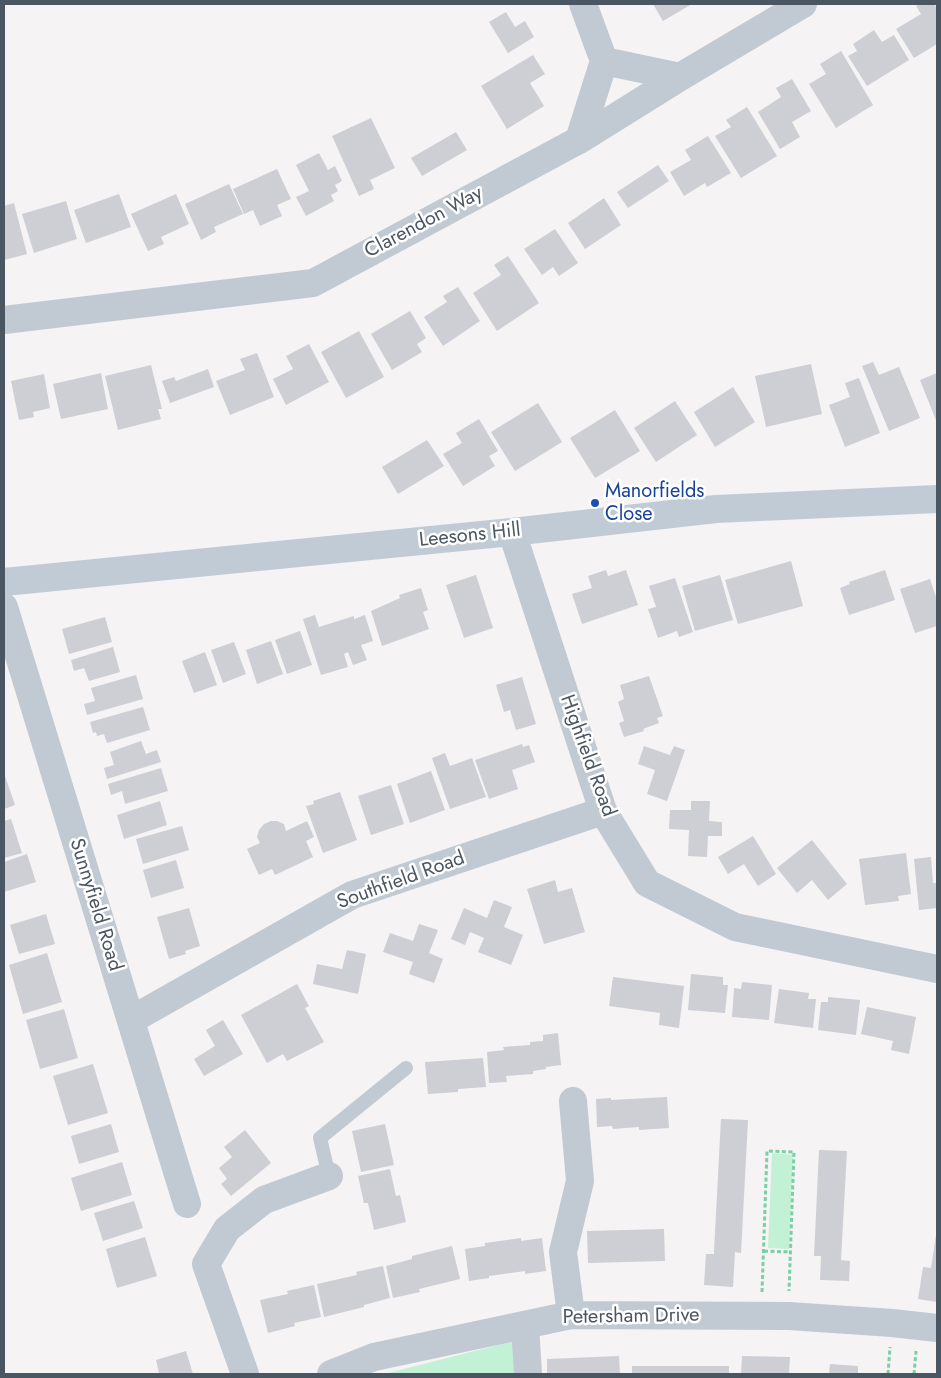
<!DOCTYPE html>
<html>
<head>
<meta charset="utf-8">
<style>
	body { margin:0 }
	#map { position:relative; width:941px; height:1378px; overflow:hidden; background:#f5f3f3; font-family:Jost,sans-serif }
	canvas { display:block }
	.frame { position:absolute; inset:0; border:5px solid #4a5661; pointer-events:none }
</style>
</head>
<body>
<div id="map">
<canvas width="941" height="1378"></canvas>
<div class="frame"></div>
</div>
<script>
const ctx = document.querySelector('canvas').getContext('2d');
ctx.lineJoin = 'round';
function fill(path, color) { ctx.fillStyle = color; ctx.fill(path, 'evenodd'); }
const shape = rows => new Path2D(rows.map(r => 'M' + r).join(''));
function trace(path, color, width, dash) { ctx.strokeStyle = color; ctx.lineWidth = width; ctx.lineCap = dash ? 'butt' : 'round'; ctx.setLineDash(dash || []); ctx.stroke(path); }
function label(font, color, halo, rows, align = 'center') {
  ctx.font = font + ' Jost,sans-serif'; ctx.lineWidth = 5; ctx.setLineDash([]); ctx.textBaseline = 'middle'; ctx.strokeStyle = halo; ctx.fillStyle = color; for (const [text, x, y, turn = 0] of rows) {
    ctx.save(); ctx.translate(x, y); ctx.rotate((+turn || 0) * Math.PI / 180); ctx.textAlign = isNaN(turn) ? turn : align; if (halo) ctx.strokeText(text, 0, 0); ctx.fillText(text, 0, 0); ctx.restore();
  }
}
const green = shape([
	[772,1153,793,1155,789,1249,768,1248],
	[518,1340,520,1374,384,1374]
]);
const building = shape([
	[653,4,692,4,663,21],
	[920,4,934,4,937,8,937,44,914,58,896,29,921,14,916,6],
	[506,12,515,27,525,21,534,37,508,53,489,22],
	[874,30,882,42,894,35,909,60,867,86,848,56,857,51,853,44],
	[841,51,873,105,836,128,809,84,826,74,820,64],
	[533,55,545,74,530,83,544,106,507,129,481,86],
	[792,79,811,111,792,122,800,137,780,149,758,112,781,97,776,88],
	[747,107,777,156,741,178,715,136,731,127,726,120],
	[371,118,395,168,370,180,374,189,359,196,332,136],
	[456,132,467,150,422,176,411,158],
	[708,136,731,173,707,187,705,183,684,196,670,172,691,160,685,150],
	[319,153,328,170,335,166,342,181,335,185,338,191,331,195,334,201,306,216,296,197,309,191,296,165],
	[658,165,669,181,628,208,617,192],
	[277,169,291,199,277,205,282,216,260,226,253,210,244,214,233,189],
	[229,184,243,214,214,227,216,232,201,240,185,204],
	[119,194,131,227,86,243,74,210],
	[176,194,189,224,161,237,164,244,148,251,131,214],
	[604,198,621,225,585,249,568,223],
	[66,201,77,239,34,253,22,214],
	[14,203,27,254,4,260,4,206],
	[555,229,578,263,559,276,553,267,542,275,524,249],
	[508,256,539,303,497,331,473,293,501,275,494,265],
	[458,287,480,321,443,346,424,317,447,302,443,296],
	[410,311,426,338,417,344,422,352,392,370,371,334],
	[359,331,384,377,346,398,321,352],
	[309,344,329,382,286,405,273,379,293,369,286,356],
	[257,353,274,397,230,415,216,381,245,370,240,359],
	[873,362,879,375,899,367,920,418,889,431,862,366],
	[811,364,822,414,766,427,755,376],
	[151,365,162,409,158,409,161,419,118,430,105,376],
	[208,369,214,387,170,403,162,381,174,377,176,381],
	[101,373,108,409,61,419,53,384],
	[937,373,937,423,920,380],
	[44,374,50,408,33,412,34,417,19,420,11,381],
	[859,378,880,433,845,447,829,405,850,397,845,383],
	[733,387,755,422,715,447,694,412],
	[675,401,697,435,656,462,634,428],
	[538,403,562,442,515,471,491,432],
	[615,410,640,451,595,478,570,438],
	[479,419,498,451,489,456,495,466,463,486,443,454,462,443,456,433],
	[427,440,444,466,398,494,382,467],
	[791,561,803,606,738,624,725,580],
	[606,570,608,576,626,570,638,605,582,624,572,594,592,588,588,576],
	[885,570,895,600,849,615,840,588,850,584,849,582],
	[476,575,493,628,464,638,446,585],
	[720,575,733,620,695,631,682,586],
	[675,578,693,632,679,637,677,631,658,638,648,609,656,607,649,586],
	[930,579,937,600,937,626,915,633,900,589],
	[421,588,428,610,423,612,429,629,382,646,371,611,400,598,399,595],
	[315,615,319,627,354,616,354,619,365,615,373,641,361,645,367,660,353,665,348,652,344,654,348,667,321,675,303,619],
	[105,617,112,642,69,654,62,629],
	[300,631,312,665,287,674,275,640],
	[271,641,283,674,257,684,246,650],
	[234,642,246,674,223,683,211,650],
	[113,647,120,672,89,681,84,668,74,671,71,660],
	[205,652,217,685,194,693,182,661],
	[136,675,143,699,87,715,84,704,95,701,91,688],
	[649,676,663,716,657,718,659,723,643,729,644,731,624,737,619,723,624,721,618,702,624,699,620,685],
	[522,677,536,724,516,730,510,710,504,712,496,685],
	[143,707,150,730,107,743,104,734,97,736,96,732,93,733,90,722],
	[141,741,146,754,157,750,161,762,107,779,104,768,114,765,110,752],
	[522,744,523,747,529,745,535,762,512,770,518,789,489,799,475,760],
	[644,746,670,755,674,746,685,750,667,801,647,794,655,770,638,764],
	[445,753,450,766,472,758,486,797,450,809,432,758],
	[161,768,168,791,125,804,122,791,111,795,108,784],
	[431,771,445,810,410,823,397,784],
	[4,773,15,805,4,809],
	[391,785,404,824,371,835,358,796],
	[340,792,357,840,323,853,306,806,314,804,313,801],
	[160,801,167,825,124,839,117,815],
	[691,801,710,801,709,821,722,822,722,836,708,836,707,857,688,856,689,830,669,829,670,810,691,810],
	[11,819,22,853,4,858,4,821],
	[271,821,277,821,284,824,286,831,307,821,314,837,306,841,313,857,275,875,272,869,259,875,247,849,260,843,257,837,259,830,264,824],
	[182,826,189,850,143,864,136,839],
	[753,836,776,874,758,886,744,864,728,874,718,857],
	[812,840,847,884,828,900,812,880,797,893,777,868],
	[906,853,911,894,898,896,899,901,865,905,859,859],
	[27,854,36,882,4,892,4,862],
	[931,857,933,883,937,883,937,908,919,910,914,859],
	[176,860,184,888,151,898,143,870],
	[555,880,558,892,572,888,585,932,544,944,527,889],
	[494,900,512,907,504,927,523,935,511,965,478,952,484,938,470,932,465,945,451,939,464,908,487,918],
	[189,908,200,946,185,951,186,954,169,959,157,917],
	[46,914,55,944,19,954,10,925],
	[419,924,438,930,429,953,443,959,434,983,409,974,413,962,383,952,390,933,413,941],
	[347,950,366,954,358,994,313,984,317,964,342,969],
	[47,953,62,1002,23,1014,9,965],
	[691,974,723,977,723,985,728,985,725,1013,688,1010],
	[613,977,684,986,679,1028,659,1025,660,1013,609,1006],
	[742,982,772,985,769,1020,732,1017,734,988,741,989],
	[297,984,309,1006,305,1008,324,1042,287,1061,283,1054,267,1063,241,1015],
	[779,989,809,993,808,999,816,999,813,1028,774,1023],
	[828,997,860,1000,856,1035,818,1030,821,1002,828,1002],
	[867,1007,916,1017,909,1054,891,1050,893,1041,861,1034],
	[64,1009,78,1058,40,1069,26,1020],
	[223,1020,243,1054,204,1076,194,1059,215,1046,206,1030],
	[558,1033,561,1065,546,1067,546,1069,533,1071,533,1074,506,1076,507,1082,489,1083,487,1052,504,1050,503,1047,530,1045,530,1042,543,1041,543,1035],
	[483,1058,486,1087,458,1089,458,1092,428,1094,425,1062],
	[93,1064,108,1113,68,1125,53,1076],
	[667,1097,669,1128,639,1130,639,1127,613,1129,612,1126,597,1127,596,1099,611,1098,611,1100],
	[721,1119,748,1120,741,1253,735,1252,733,1287,704,1285,706,1254,714,1254,714,1251],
	[111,1124,119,1152,79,1164,71,1136],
	[385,1124,394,1165,361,1172,352,1131],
	[245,1130,271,1163,231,1196,221,1184,227,1179,219,1168,232,1157,224,1147],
	[819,1150,847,1151,841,1260,850,1261,849,1281,820,1280,821,1256,814,1256],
	[122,1162,132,1195,81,1211,71,1178],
	[390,1169,396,1196,400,1195,406,1222,374,1230,368,1203,364,1203,358,1176],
	[134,1201,143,1228,103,1241,94,1213],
	[664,1229,665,1261,588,1263,587,1231],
	[936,1235,937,1235,937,1302,918,1299,923,1267,931,1268],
	[145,1237,157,1276,117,1288,106,1249],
	[521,1238,521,1241,542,1238,546,1271,525,1274,525,1271,489,1276,489,1278,469,1281,465,1249,485,1246,485,1243],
	[452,1246,460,1279,419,1289,420,1292,393,1298,386,1266,412,1259,412,1256],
	[383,1266,390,1298,364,1305,364,1307,324,1317,317,1284,357,1275,356,1272],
	[314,1285,321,1317,294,1323,295,1326,268,1333,260,1300,288,1294,287,1291],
	[186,1351,193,1374,156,1374,159,1373,156,1360],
	[619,1356,620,1374,547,1374,547,1359],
	[742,1356,790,1357,789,1374,741,1374],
	[830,1364,858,1366,858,1374,829,1374],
	[632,1366,729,1366,729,1374,632,1374]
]);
const path = shape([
	[764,1251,791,1252],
	[762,1292,767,1151,794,1152,789,1291],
	[888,1374,890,1347],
	[914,1374,916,1351]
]);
const lane = shape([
	[329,1176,320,1138,406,1068]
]);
const street = shape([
	[604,61,680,77],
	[579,140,604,61,583,4],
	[4,320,313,283,579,140,680,77,803,4],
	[512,532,603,811,647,883,735,927,937,969],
	[4,607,187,1204],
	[131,1020,352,895,603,811],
	[571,1315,563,1252,580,1181,573,1101],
	[525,1325,528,1374],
	[245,1374,206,1264,227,1229,264,1200,329,1176],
	[331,1374,374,1357,571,1315,789,1316,892,1323,937,1328]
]);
const secondary = shape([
	[4,582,512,532,716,509,937,499]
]);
const markers = [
	[595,503,5,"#1a4fb4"]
];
const streetNames = [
	["Clarendon Way",424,223,-28],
	["Leesons Hill",470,536,-6],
	["Highfield Road",587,756,70],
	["Southfield Road",401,881,-20],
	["Sunnyfield Road",95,905,73],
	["Petersham Drive",631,1317,-1]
];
const transitNames = [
	["Manorfields",605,492],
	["Close",605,515]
];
fill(green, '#c3f1d5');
fill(building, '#cdcfd5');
trace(path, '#7ad0a6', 3, [4, 2.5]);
trace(lane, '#c1cad2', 14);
trace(street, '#c1cad2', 28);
trace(secondary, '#c1cbd6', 28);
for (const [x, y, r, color] of markers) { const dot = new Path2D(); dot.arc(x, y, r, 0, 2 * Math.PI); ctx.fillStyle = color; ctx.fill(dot); trace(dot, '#fff', 2); }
label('20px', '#4a5661', '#fff', streetNames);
label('20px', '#164399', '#fff', transitNames, 'left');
</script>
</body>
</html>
